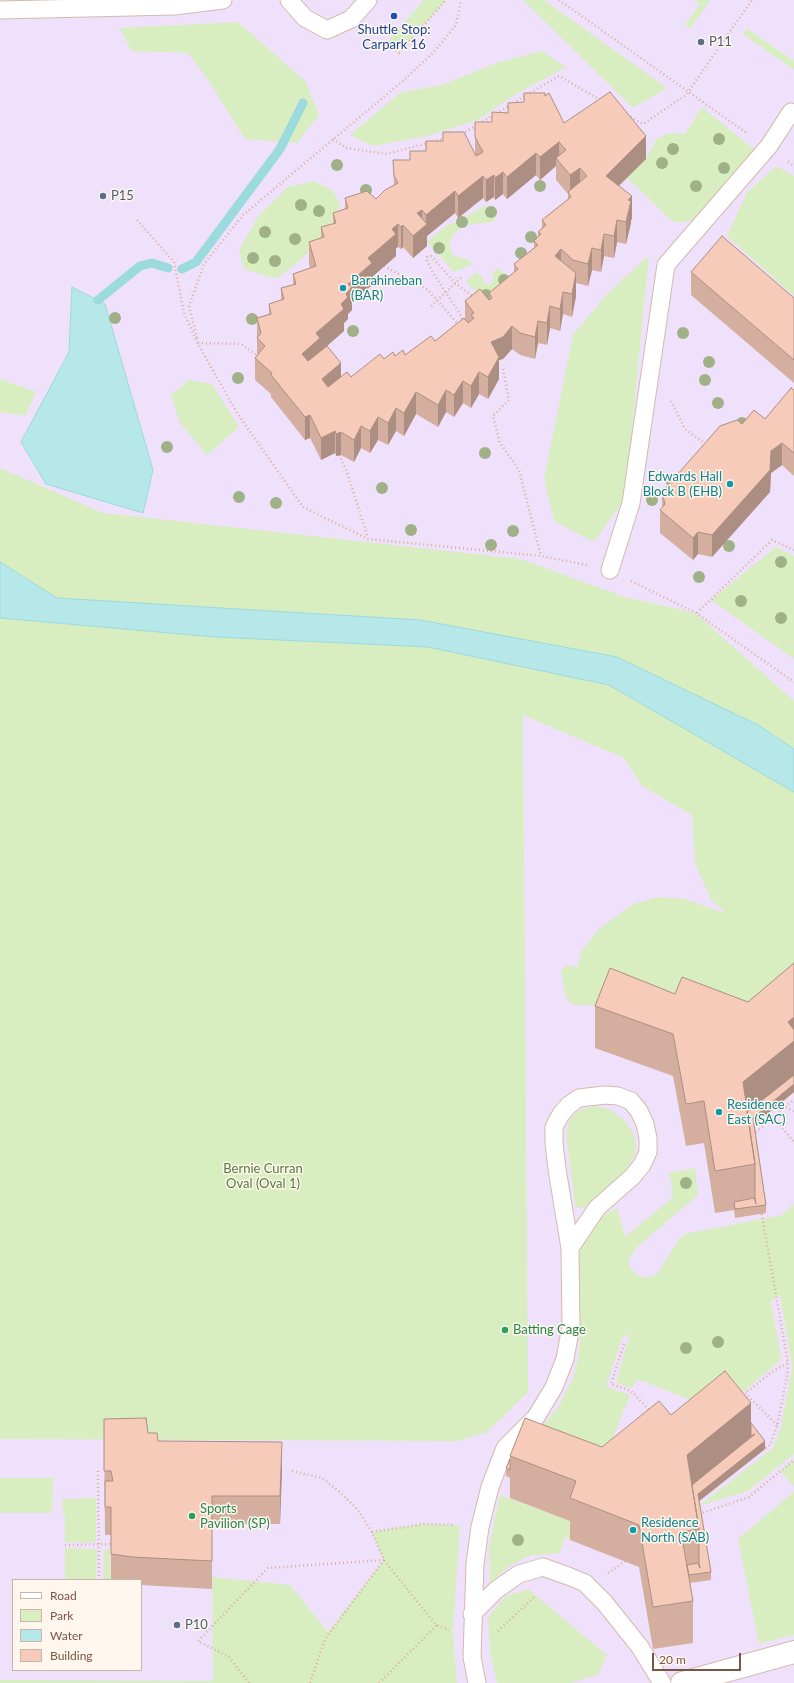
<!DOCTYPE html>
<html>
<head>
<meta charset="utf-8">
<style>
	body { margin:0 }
	#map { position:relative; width:794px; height:1683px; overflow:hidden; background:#fef2e4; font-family:Lato,sans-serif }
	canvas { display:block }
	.legend { position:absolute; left:12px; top:1579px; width:130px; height:92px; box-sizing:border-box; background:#fff6ed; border:1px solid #cab5aa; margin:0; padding:5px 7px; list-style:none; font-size:12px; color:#7a5446 }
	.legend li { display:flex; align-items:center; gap:8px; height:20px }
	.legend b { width:20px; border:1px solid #cab5aa }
	.scale { position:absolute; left:652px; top:1653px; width:89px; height:18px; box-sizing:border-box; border:2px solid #7a5446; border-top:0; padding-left:5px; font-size:12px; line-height:14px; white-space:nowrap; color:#7a5446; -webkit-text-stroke:3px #fff6ed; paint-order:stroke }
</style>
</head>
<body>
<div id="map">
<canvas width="794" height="1683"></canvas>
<ul class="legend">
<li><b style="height:5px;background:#fff"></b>Road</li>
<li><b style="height:11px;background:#d8eec1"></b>Park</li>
<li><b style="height:11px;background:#b6e8ea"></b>Water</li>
<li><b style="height:11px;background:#f7cbb9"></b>Building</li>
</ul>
<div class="scale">20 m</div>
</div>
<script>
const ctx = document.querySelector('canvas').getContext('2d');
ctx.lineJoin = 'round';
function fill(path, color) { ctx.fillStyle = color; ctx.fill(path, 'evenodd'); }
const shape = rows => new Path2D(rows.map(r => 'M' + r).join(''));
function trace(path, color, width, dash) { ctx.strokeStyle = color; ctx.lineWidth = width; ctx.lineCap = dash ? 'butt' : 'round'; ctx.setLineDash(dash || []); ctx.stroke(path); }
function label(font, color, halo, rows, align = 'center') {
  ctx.font = font + ' Lato,sans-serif'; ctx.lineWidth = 3; ctx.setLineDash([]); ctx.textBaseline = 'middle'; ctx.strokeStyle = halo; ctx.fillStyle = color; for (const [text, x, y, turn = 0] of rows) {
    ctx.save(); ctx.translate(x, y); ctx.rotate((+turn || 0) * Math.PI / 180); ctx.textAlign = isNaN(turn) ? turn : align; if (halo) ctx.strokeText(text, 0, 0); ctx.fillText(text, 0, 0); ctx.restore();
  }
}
const education = shape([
	[0,0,794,0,794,1683,0,1683],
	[13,1580,141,1580,141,1670,13,1670]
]);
const green = shape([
	[424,0,446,0,399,53,387,42],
	[523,0,544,0,667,88,633,108],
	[694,0,710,0,691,28,685,25,700,4],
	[238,22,306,82,319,115,297,143,245,139,205,75,188,53,131,51,120,28],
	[746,28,794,61,794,70,743,34],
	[542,51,566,67,516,94,478,120,427,136,373,146,350,135,401,92,442,85,496,63],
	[702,107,756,151,692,220,679,223,672,221,627,178,645,159,657,138,670,133,685,134],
	[777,166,794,176,794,296,727,236,747,192],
	[313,181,332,190,341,205,325,236,297,263,276,279,244,269,239,250,259,215,288,187],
	[484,206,491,207,495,216,494,222,465,225,454,234,449,243,452,254,470,261,473,264,454,272,427,242,446,226,459,221],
	[649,255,625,499,594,542,554,521,544,479,573,335,606,295],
	[498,268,510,277,489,303,477,293,466,281,477,272,482,276,484,284,490,284,494,279,492,273],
	[0,379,36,392,25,416,0,412],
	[189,380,212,384,239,427,207,455,180,423,171,395],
	[0,468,103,513,521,559,625,597,695,613,794,701,794,749,758,725,617,657,420,620,57,598,0,562],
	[776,547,794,556,794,659,711,600],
	[0,618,215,637,428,647,610,685,794,791,794,1005,610,1010,590,1005,573,1005,566,998,561,971,566,965,578,967,580,953,598,930,633,904,659,897,685,899,727,914,711,900,695,863,692,815,642,786,624,758,523,715,528,1392,487,1432,459,1441,0,1439],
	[595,1106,609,1109,624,1120,633,1133,636,1146,634,1157,625,1171,583,1208,578,1208,575,1204,566,1134,570,1119,580,1110],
	[695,1168,698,1195,636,1248,628,1261,631,1269,642,1278,653,1276,658,1273,679,1239,685,1234,782,1215,792,1206,794,1201,794,1454,748,1491,699,1506,773,1448,781,1427,792,1367,780,1294,771,1301,781,1357,780,1361,720,1411,637,1379,632,1388,616,1383,630,1333,622,1338,606,1387,630,1395,597,1478,536,1431,547,1421,558,1407,573,1378,578,1359,581,1329,578,1261,582,1245,589,1231,605,1215,617,1208,625,1237,673,1197,669,1173],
	[794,1460,794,1487,780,1471],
	[0,1478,53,1478,52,1513,0,1513],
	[794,1492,794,1635,759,1644,738,1539],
	[500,1495,576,1523,570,1539,565,1537,560,1553,529,1556,509,1566,490,1584,489,1547],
	[96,1498,96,1542,65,1542,65,1515,63,1514,62,1499],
	[424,1524,460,1526,453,1632,457,1683,0,1683,0,1680,213,1681,212,1577,290,1585,328,1632,384,1560,372,1532],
	[65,1548,97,1549,96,1580,65,1580],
	[110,1549,111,1580,103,1580,104,1551],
	[528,1589,607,1655,598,1675,570,1683,497,1683,490,1653,488,1617,506,1596]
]);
const water = shape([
	[72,287,105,304,153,470,143,513,46,484,21,442,69,352,72,287],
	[0,562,57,598,420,620,617,657,758,725,794,749,794,792,609,685,428,647,215,637,0,618,0,562]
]);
const stream = shape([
	[182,269,196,262,280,149,303,103],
	[98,300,140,266,152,263,168,268]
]);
const path = shape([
	[559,0,748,134],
	[387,42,399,53,446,0],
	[513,103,559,76,602,101],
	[627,115,643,124,686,95,752,0],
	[462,134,509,106],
	[333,139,346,148,387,154,428,143],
	[433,142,445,138],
	[788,162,794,166],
	[137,220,174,262,184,313,198,344,237,413,303,507,368,539,541,556,587,565],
	[384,266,428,290,459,325],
	[431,306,462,277],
	[462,323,462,317,433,273,427,261,427,257,431,256,455,283,474,297],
	[197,338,189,306,204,264,243,215,404,80,433,53,456,25,461,0],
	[198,343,241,344,259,357],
	[503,369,509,400,493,416,500,443,519,470,541,556],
	[671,401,685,429,707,445],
	[339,455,347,472,368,538],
	[631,581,696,613,794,682],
	[697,613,772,540,794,550],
	[785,1107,794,1100],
	[794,1111,785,1107,773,1117,794,1142],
	[753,1135,773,1117],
	[761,1210,788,1363,787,1377,777,1426,770,1445,764,1449],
	[624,1344,611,1384,631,1391,651,1412],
	[777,1425,745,1393,775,1370,788,1363],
	[98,1471,99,1580],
	[292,1471,322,1478,343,1495,358,1510,372,1532,384,1560,431,1619,437,1625,449,1630],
	[699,1514,749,1497,794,1460],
	[372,1532,424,1524,455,1525],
	[65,1545,111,1544],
	[608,1573,627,1560],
	[498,1631,535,1596],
	[249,1683,229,1657,198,1641,268,1568,384,1560],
	[310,1683,325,1639,384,1560],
	[379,1683,437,1625]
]);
const service = shape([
	[289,0,305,18,327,30,351,19,368,0],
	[0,10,174,6,223,0],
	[610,570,631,503,666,265,769,146,791,112],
	[472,1614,496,1590,519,1574,543,1567,568,1576,585,1583,604,1602,640,1647,662,1683],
	[477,1683,472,1657,475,1564,480,1527,490,1487,505,1448,536,1417,554,1387,565,1359,571,1326,570,1248,557,1169,554,1143,554,1127,561,1114,569,1105,579,1098,605,1095,618,1096,631,1101,639,1111,645,1124,648,1138,648,1152,642,1165,632,1177,597,1208,570,1248]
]);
const minor = shape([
	[682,1683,794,1652]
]);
const trees = [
	[719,139],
	[673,149],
	[662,163],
	[337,165],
	[724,168],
	[540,186],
	[696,186],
	[366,190],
	[301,205],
	[319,211],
	[491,212],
	[462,222],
	[265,232],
	[531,237],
	[295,239],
	[439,248],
	[521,253],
	[253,258],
	[275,261],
	[504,280],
	[486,295],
	[115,318],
	[252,319],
	[353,331],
	[683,333],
	[709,362],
	[238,378],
	[705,380],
	[718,403],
	[742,423],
	[167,447],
	[485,453],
	[671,480],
	[382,488],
	[239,497],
	[652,500],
	[276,503],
	[411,530],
	[513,531],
	[491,545],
	[729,546],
	[781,562],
	[699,577],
	[741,601],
	[781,618],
	[686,1183],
	[718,1342],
	[686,1348],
	[518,1540]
];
const wall = shape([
	[545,96,564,123,646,159,619,186,632,219,631,220,631,223,626,244,617,242,614,258,604,256,601,272,592,270,588,286,576,283,576,296,572,317,563,314,560,331,550,328,547,345,538,343,535,359,520,355,512,349,503,359,499,360,499,379,488,399,479,394,471,408,463,403,454,417,446,412,438,427,416,414,404,436,396,431,388,445,378,440,370,453,361,448,354,462,341,455,336,456,335,453,321,460,310,438,305,440,271,397,271,394,255,380,255,358,257,355,257,318,269,314,269,304,281,300,281,288,293,285,293,274,310,268,309,264,309,242,321,238,321,227,333,224,333,213,345,209,345,198,376,199,394,186,393,160,410,160,475,155,475,122,492,122,508,113,524,102],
	[556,166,556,180,568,194,568,199,542,220,542,229,538,232,538,237,534,241,534,248,514,264,514,272,489,293,489,300,465,301,465,319,435,341,405,355,395,356,384,359,351,377,341,377,327,346,344,331,344,323,348,319,348,314,352,310,352,302,372,285,372,277,396,256,396,248,398,247,401,249,403,247,413,258,427,246,427,236,455,213,458,218,483,198,486,202,494,197,495,200,503,194,507,199,536,175,540,180],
	[691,272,794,298,794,383,691,295],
	[794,390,794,476,782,465,771,473,770,492,712,557,698,554,693,560,660,533,660,510,662,508,662,492,742,424,765,419],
	[794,963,794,1092,754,1125,766,1205,766,1213,735,1218,734,1210,715,1213,704,1143,686,1146,673,1076,595,1048,595,1006,675,994,748,1002],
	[671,1415,751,1423,765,1449,699,1501,711,1572,711,1580,690,1583,693,1601,693,1643,653,1649,639,1567,570,1540,570,1521,510,1498,510,1478,506,1476,506,1468,510,1459,510,1456,602,1447],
	[104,1419,158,1441,282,1470,280,1524,212,1524,212,1589,141,1585,141,1580,111,1580,111,1535,105,1535]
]);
const shadedWall = shape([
	[646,136,646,159,606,198,606,176],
	[559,142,559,161,556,158,556,166,540,180,540,157],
	[536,153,536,175,507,199,507,177],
	[580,168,580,190,570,196,570,175],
	[503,172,503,194,495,200,495,178],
	[494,175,494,197,486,202,486,180],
	[483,176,483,198,458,218,458,196],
	[455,191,455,213,427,236,427,246,413,258,413,236,417,213,422,210,422,228,426,225,426,215],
	[632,196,632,219,631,220,631,223,626,244,626,222,628,200],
	[617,220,617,242,614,258,614,236],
	[398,224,398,247,396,248,396,256,372,277,372,285,352,302,352,310,348,314,348,319,344,323,344,331,320,352,302,376,302,354,316,333,341,304,346,294,348,284,368,258,392,229],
	[403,225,403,247,401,249,401,227],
	[604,234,604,256,601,272,601,250],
	[592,248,592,270,588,286,588,264],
	[561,249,561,272,555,256],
	[576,273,576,296,572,317,572,294],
	[563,292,563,314,560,331,560,309],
	[550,306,550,328,547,345,547,323],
	[538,321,538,343,535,359,535,337],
	[512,326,512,349,503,359,499,360,499,379,488,399,488,377,491,342],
	[341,363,341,386,322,401,322,379],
	[479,372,479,394,471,408,471,386],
	[463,381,463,403,454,417,454,395],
	[446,390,446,412,438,427,438,405],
	[416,392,416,414,404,436,404,413],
	[396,408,396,431,388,445,388,423],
	[310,415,310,438,305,440,305,417],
	[378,417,378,440,370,453,370,431],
	[361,426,361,448,354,462,354,440],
	[335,431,335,453,321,460,321,438],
	[341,432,341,455,336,456,336,434],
	[782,443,782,465,771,473,770,492,712,557,712,535,771,451],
	[698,532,698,554,693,560,693,538],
	[794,1017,794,1083,744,1123,743,1082,788,1022],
	[794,1084,794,1092,753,1126,753,1118],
	[751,1403,751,1436,755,1434,688,1496,687,1455],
	[765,1441,765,1449,698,1502,698,1494],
	[282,1442,282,1470,280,1524,280,1496]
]);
const building = shape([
	[610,92,646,136,606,176,632,196,628,200,631,201,626,222,617,220,614,236,604,234,601,250,592,248,588,264,573,260,561,249,555,256,576,273,572,294,563,292,560,309,550,306,547,323,538,321,535,337,520,333,512,326,503,337,491,342,499,357,488,377,479,372,471,386,463,381,454,395,446,390,438,405,416,392,404,413,396,408,388,423,378,417,370,431,361,426,354,440,341,432,336,434,335,431,321,438,310,415,305,417,271,375,272,373,255,358,265,346,257,338,261,333,257,318,271,314,269,304,284,299,281,288,296,284,293,274,316,266,309,242,324,237,321,227,336,223,333,213,348,208,345,198,367,191,376,199,385,190,398,183,394,176,393,160,410,160,410,151,426,151,426,141,443,141,443,132,464,132,476,156,483,152,475,137,475,122,492,122,492,112,508,113,508,103,524,102,524,93,545,93,545,96,549,93,564,123,610,92],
	[559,142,566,150,556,158,570,175,580,168,587,176,568,192,571,197,542,220,546,225,538,232,541,234,534,241,538,245,514,264,518,269,489,293,492,298,489,300,480,289,465,301,474,313,471,315,474,318,468,323,464,318,435,341,431,336,405,355,403,350,395,356,393,352,384,359,380,354,351,377,347,372,328,387,322,379,341,363,327,346,308,361,302,354,320,338,316,333,344,309,341,304,348,297,346,294,352,287,348,284,372,263,368,258,396,234,392,229,398,224,401,227,403,225,413,236,427,224,417,213,422,210,426,215,455,191,458,196,483,176,486,180,494,175,495,178,503,172,507,177,536,153,540,157,559,142],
	[722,236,794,298,794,360,691,272,722,236],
	[791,388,794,390,794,453,782,443,771,451,770,470,712,535,698,532,693,538,660,510,665,504,662,492,720,426,737,420,742,424,754,410,765,419,791,388],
	[794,963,794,1017,788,1022,794,1030,794,1041,743,1082,755,1164,715,1171,704,1101,686,1104,673,1034,595,1006,610,968,675,994,682,977,748,1002,794,963],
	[794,1075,794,1084,753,1118,766,1205,735,1209,734,1202,754,1198,756,1204,755,1198,755,1164,747,1112,794,1075],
	[725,1371,751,1403,687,1455,699,1529,681,1532,693,1601,653,1607,639,1525,570,1498,576,1481,510,1456,525,1418,602,1447,659,1401,671,1415,725,1371],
	[146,1418,148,1433,157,1433,158,1441,282,1442,280,1496,212,1496,212,1561,132,1557,111,1554,111,1507,105,1507,105,1481,113,1481,111,1471,104,1471,104,1419,146,1418],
	[751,1423,765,1441,698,1494,711,1572,689,1575,687,1565,698,1563,700,1568,699,1563,699,1529,692,1485,755,1434,751,1436,751,1423],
	[510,1459,510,1470,506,1468,510,1459]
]);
const markers = [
	[394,16,4,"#1a4fb4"],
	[701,42,4,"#5c6f8a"],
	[103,196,4,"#5c6f8a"],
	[343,288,4,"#0f9aa8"],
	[730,484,4,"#0f9aa8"],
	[719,1112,4,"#0f9aa8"],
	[505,1330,4,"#2e9e5b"],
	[192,1516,4,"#2e9e5b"],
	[633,1530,4,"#0f9aa8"],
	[177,1625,4,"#5c6f8a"]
];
const transitNames = [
	["Shuttle Stop:",394,30],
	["Carpark 16",394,45]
];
const serviceNames = [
	["P11",709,42],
	["P15",111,196],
	["P10",185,1625]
];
const cultureNames = [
	["Barahineban",351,281],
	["(BAR)",351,296],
	["Edwards Hall",722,477,"right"],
	["Block B (EHB)",722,492,"right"],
	["Residence",727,1105],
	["East (SAC)",727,1120],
	["Residence",641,1523],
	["North (SAB)",641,1538]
];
const parkNames = [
	["Bernie Curran",263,1169],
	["Oval (Oval 1)",263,1184]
];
const leisureNames = [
	["Batting Cage",513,1330],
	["Sports",200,1509],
	["Pavilion (SP)",200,1524]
];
fill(education, '#efe1fb');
fill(green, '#d8eec1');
fill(water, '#b6e8ea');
trace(water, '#9bdadd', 1);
trace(stream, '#9bdadd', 9);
trace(service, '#d4baab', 19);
trace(minor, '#d4baab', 24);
trace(path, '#dcae9b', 2.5, [1, 3]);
trace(service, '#fff', 17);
trace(minor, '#fff', 22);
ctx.fillStyle = '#a0b187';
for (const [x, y] of trees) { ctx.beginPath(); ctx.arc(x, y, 6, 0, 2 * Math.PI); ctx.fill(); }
fill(wall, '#d4af9f');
fill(shadedWall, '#ad8e82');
fill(building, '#f7cbb9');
trace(building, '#ad8e82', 1);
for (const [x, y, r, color] of markers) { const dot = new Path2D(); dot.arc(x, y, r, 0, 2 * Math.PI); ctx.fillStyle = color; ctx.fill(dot); trace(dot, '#fff6ed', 1.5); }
label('13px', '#164399', '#fff6ed', transitNames);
label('13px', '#4e5e75', '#fff6ed', serviceNames, 'left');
label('13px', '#0d838f', '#fff6ed', cultureNames, 'left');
label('13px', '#547b3b', '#fff6ed', parkNames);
label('13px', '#27864d', '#fff6ed', leisureNames, 'left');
</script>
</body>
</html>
